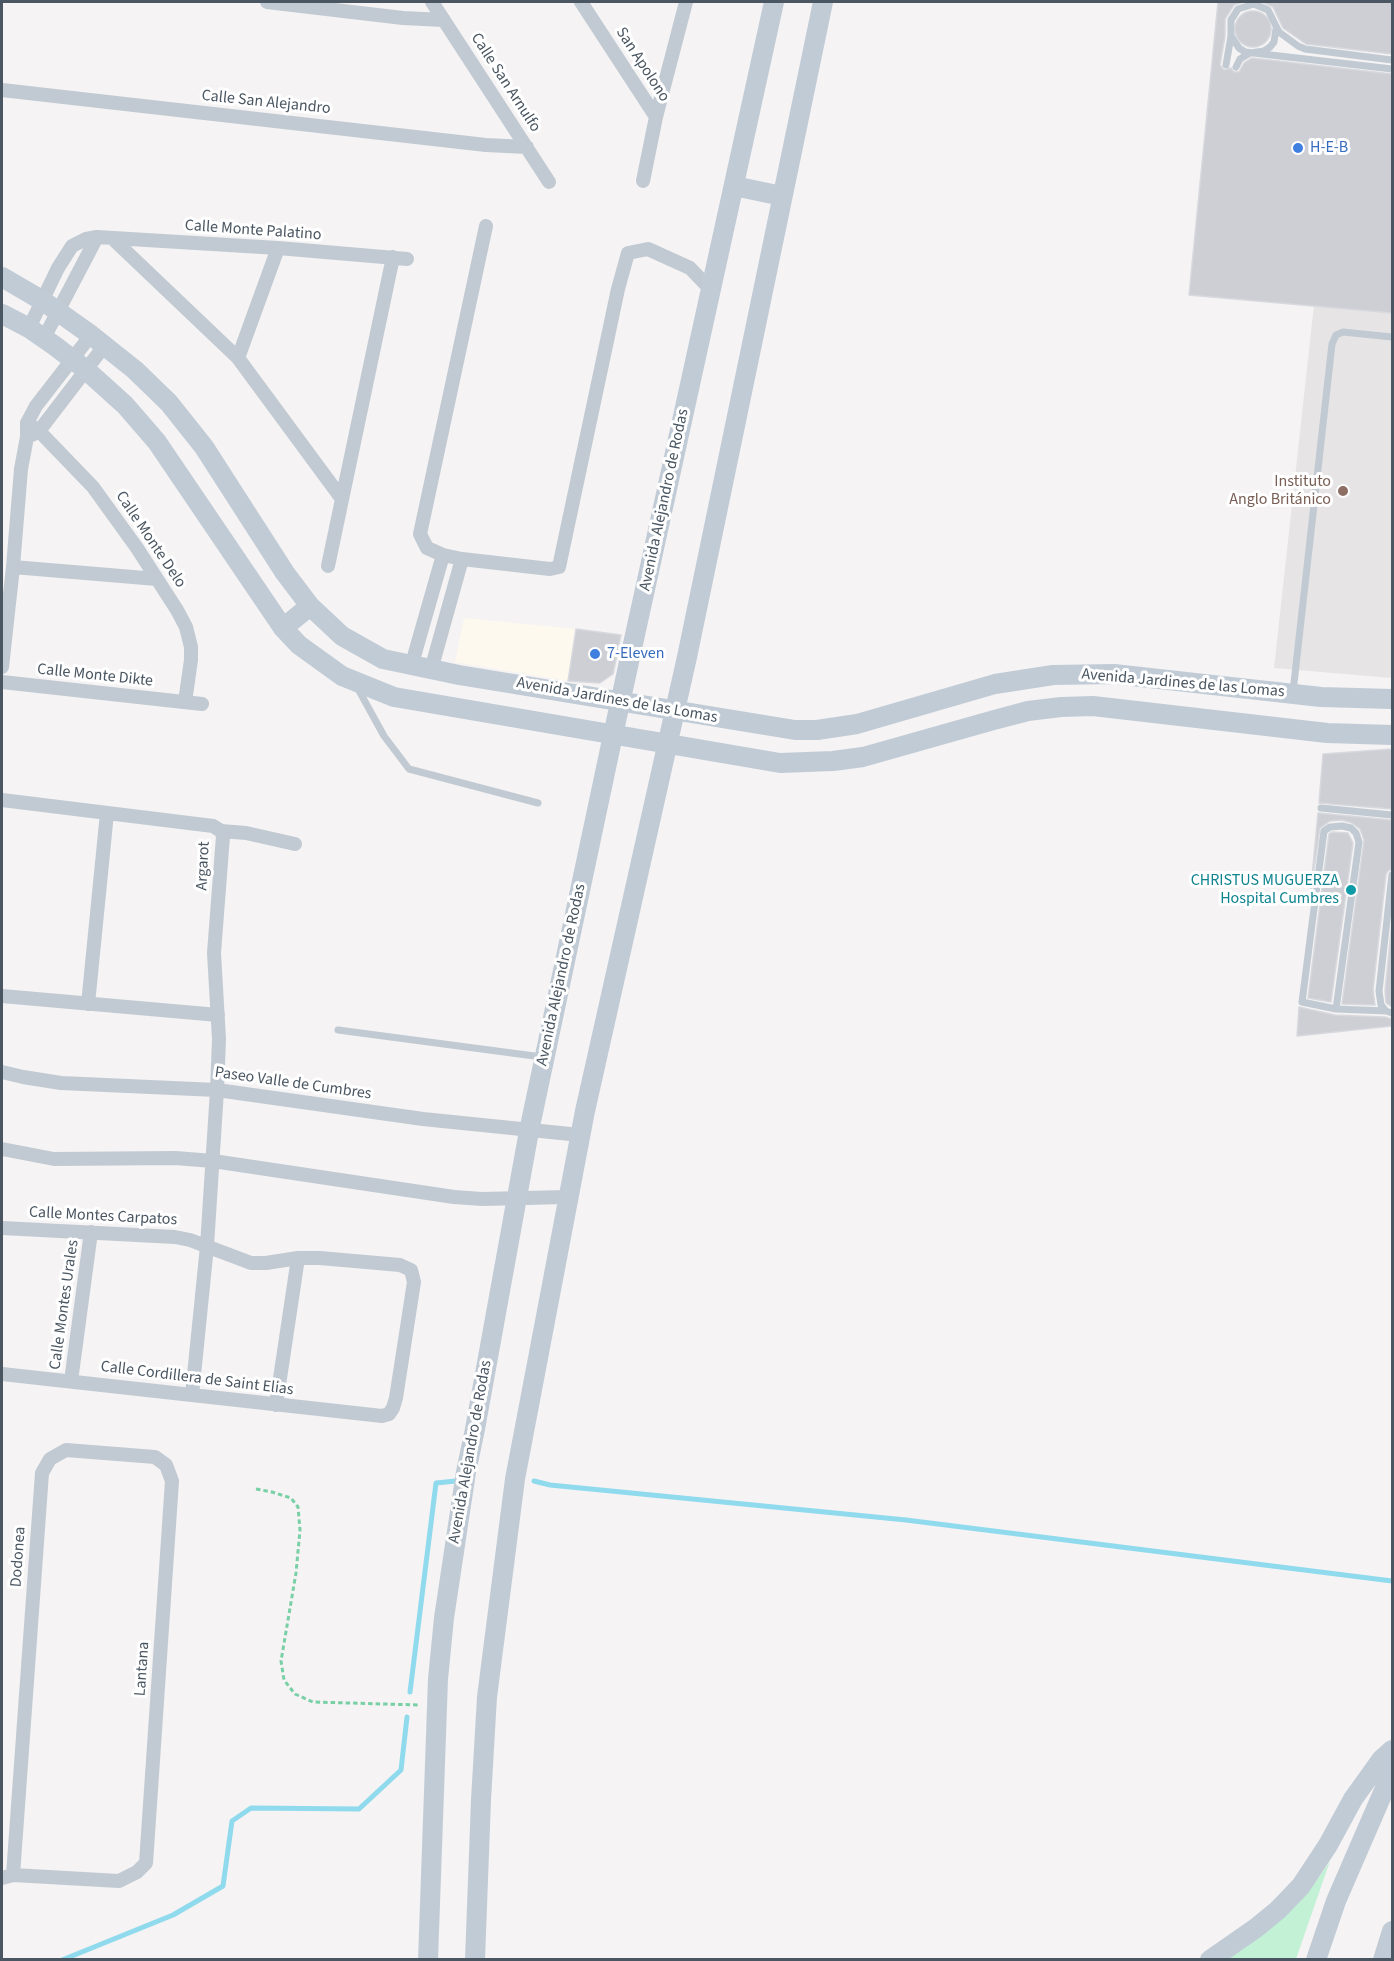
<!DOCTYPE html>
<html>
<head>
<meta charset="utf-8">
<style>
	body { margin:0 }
	#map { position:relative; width:1394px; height:1961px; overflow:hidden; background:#f5f3f3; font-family:"Source Sans 3",sans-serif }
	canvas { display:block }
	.frame { position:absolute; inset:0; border:3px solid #4a5661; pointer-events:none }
</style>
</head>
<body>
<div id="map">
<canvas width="1394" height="1961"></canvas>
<div class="frame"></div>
</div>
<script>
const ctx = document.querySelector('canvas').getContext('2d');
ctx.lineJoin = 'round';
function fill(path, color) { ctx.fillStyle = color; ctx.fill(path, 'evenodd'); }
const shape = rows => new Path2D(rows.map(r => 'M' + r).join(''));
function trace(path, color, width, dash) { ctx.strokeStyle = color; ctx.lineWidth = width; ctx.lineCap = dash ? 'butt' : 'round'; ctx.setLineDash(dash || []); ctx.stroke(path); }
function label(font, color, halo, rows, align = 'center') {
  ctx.font = font + ' "Source Sans 3",sans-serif'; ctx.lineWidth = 6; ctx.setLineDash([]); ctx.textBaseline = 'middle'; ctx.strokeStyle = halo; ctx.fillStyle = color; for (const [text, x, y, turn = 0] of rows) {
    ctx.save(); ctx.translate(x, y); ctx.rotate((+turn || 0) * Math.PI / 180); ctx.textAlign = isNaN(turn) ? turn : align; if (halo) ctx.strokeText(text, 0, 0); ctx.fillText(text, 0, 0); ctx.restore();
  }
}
const commercial = shape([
	[464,618,576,629,568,681,455,662]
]);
const education = shape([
	[1314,305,1392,313,1392,678,1274,668]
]);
const green = shape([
	[1330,1861,1296,1959,1221,1960,1316,1881]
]);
const stream = shape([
	[534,1481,550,1485,906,1520,1392,1581],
	[410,1692,436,1483,456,1481],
	[62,1960,173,1915,223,1886,232,1821,251,1808,359,1809,401,1770,407,1717]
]);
const building = shape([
	[1218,2,1243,2,1234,5,1225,19,1225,36,1220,65,1224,70,1231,68,1234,72,1239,72,1244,63,1252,58,1392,74,1392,313,1189,295,1218,2],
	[1262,2,1392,2,1392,54,1306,44,1283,28,1273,7,1262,2],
	'1235 29a18 18 0 1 1 36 0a18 18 0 1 1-36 0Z',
	[576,629,621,635,613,674,600,683,568,681,576,629],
	[1392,749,1392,809,1319,803,1323,754,1392,749],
	[1318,813,1392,820,1392,869,1388,871,1386,874,1373,990,1375,1005,1342,1004,1364,840,1360,829,1352,823,1342,820,1330,821,1320,828,1310,898,1318,813],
	[1332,832,1348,833,1353,843,1331,1002,1308,998,1329,834,1332,832],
	[1392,921,1392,1007,1386,1003,1385,991,1392,921],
	[1299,1007,1335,1015,1385,1017,1392,1019,1392,1026,1297,1036,1299,1007]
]);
const path = shape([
	[256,1489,272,1492,291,1498,298,1507,300,1530,296,1573,281,1661,284,1680,295,1694,313,1702,420,1705]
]);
const lane = shape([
	[1392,60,1305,49,1298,46,1279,32,1268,10,1254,4,1238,9,1231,20,1231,36,1239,48,1245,52,1392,69],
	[1226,65,1231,36],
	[1236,67,1240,59,1250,53,1264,51,1270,47,1274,42,1276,29],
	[357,687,384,736,409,769,538,803],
	[1293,692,1332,344,1336,335,1343,332,1392,337],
	[1321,808,1392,815],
	[1392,875,1379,991,1381,1005,1386,1011,1392,1013],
	[1336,1009,1359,842,1356,833,1351,828,1342,826,1330,827,1324,831,1302,1002,1336,1009,1386,1011],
	[338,1030,542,1057]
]);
const street = shape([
	[267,2,403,18,444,20],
	[432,2,549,182],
	[581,2,656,117],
	[2,90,486,145,527,147],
	[643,181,656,117,686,2],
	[486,226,420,534,427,548,443,555,462,559,550,569,559,567,618,289,628,253,648,249,690,268,711,290],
	[113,239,238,358,342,499],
	[29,328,58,268,72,246,86,239,97,237,278,248,407,259],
	[44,338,97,237],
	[238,358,278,248],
	[27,423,39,431,93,487,137,548,177,610,186,627,191,647,191,660,185,702],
	[32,435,39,431,105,345],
	[328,566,393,257],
	[13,567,157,579],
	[2,667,13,567,21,469,27,437,27,423,36,406,91,335],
	[411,667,443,555],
	[431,670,462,559],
	[2,682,202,704],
	[2,800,213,826,221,831,223,836,214,953,219,1039,217,1090,207,1246,192,1395],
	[221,831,246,833,295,844],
	[2,996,218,1015],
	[88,1004,107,813],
	[2,1072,23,1077,61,1083,217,1090,423,1119,580,1135],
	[2,1149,54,1159,175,1158,213,1161,454,1197,482,1199,567,1197],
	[2,1228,175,1237,190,1240,251,1263,266,1263,298,1258,320,1258,400,1265,411,1270,414,1282,396,1398,393,1408,389,1414,382,1416,2,1374],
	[71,1381,91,1232],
	[276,1405,298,1258],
	[2,1878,13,1875,119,1881,137,1872,146,1863,172,1481,166,1465,155,1457,66,1450,50,1459,42,1473,13,1875]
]);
const secondary = shape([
	[734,186,782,196],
	[2,277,43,301,91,335,135,370,169,403,204,447,285,573,310,606,342,636,383,659,459,675,795,730,817,730,857,724,995,684,1053,675,1114,674,1321,697,1392,699],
	[2,314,29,328,55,346,85,369,125,405,157,442,283,628,299,645,342,676,394,697,780,763,833,761,863,757,994,720,1028,711,1061,707,1093,706,1327,733,1392,735],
	[283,628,310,606],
	[428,1960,438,1679,444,1618,466,1472,475,1429,529,1131,613,735,774,2],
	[475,1960,481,1800,487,1697,515,1479,585,1111,687,657,823,2],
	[1210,1960,1256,1928,1278,1910,1301,1886,1328,1845,1353,1799,1381,1760,1392,1750],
	[1316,1960,1336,1901,1392,1772],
	[1383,1960,1392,1931]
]);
const markers = [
	[1298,148,6,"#3f7fe0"],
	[1343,491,6,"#8d6e63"],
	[595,654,6,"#3f7fe0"],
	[1351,890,6,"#0f9aa8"]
];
const streetNames = [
	["San Apolono",642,65,57],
	["Calle San Arnulfo",505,83,57],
	["Calle San Alejandro",266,103,6],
	["Calle Monte Palatino",253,231,4],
	["Avenida Alejandro de Rodas",665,500,-78],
	["Calle Monte Delo",150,540,56],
	["Calle Monte Dikte",95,676,6],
	["Avenida Jardines de las Lomas",1183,684,5],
	["Avenida Jardines de las Lomas",617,701,10],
	["Argarot",204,866,-87],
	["Avenida Alejandro de Rodas",562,975,-78],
	["Paseo Valle de Cumbres",293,1084,8],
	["Calle Montes Carpatos",103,1217,3],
	["Calle Montes Urales",65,1305,-82],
	["Calle Cordillera de Saint Elias",197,1379,7],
	["Avenida Alejandro de Rodas",471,1452,-80],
	["Dodonea",19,1557,-86],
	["Lantana",143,1669,-86]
];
const shopNames = [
	["H-E-B",1310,148],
	["7-Eleven",607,654]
];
const educationNames = [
	["Instituto",1331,482],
	["Anglo Británico",1331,500]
];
const cultureNames = [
	["CHRISTUS MUGUERZA",1339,881],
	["Hospital Cumbres",1339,899]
];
fill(commercial, '#fdf9ef');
fill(education, '#e6e4e5');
fill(green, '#c3f1d5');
trace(stream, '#90daee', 5);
fill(building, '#cdcfd5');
trace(building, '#d7d9de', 1.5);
trace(path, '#7ad0a6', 3, [4.5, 3]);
trace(lane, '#c1cad2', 7);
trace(street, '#c1cad2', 14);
trace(secondary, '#c1cbd6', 20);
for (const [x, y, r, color] of markers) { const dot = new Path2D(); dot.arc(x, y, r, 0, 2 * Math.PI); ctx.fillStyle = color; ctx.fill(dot); trace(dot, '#fff', 2); }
label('16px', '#4a5661', '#fff', streetNames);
label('16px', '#366cbe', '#fff', shopNames, 'left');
label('16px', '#785e54', '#fff', educationNames, 'right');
label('16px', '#0d838f', '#fff', cultureNames, 'right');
</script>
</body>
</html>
